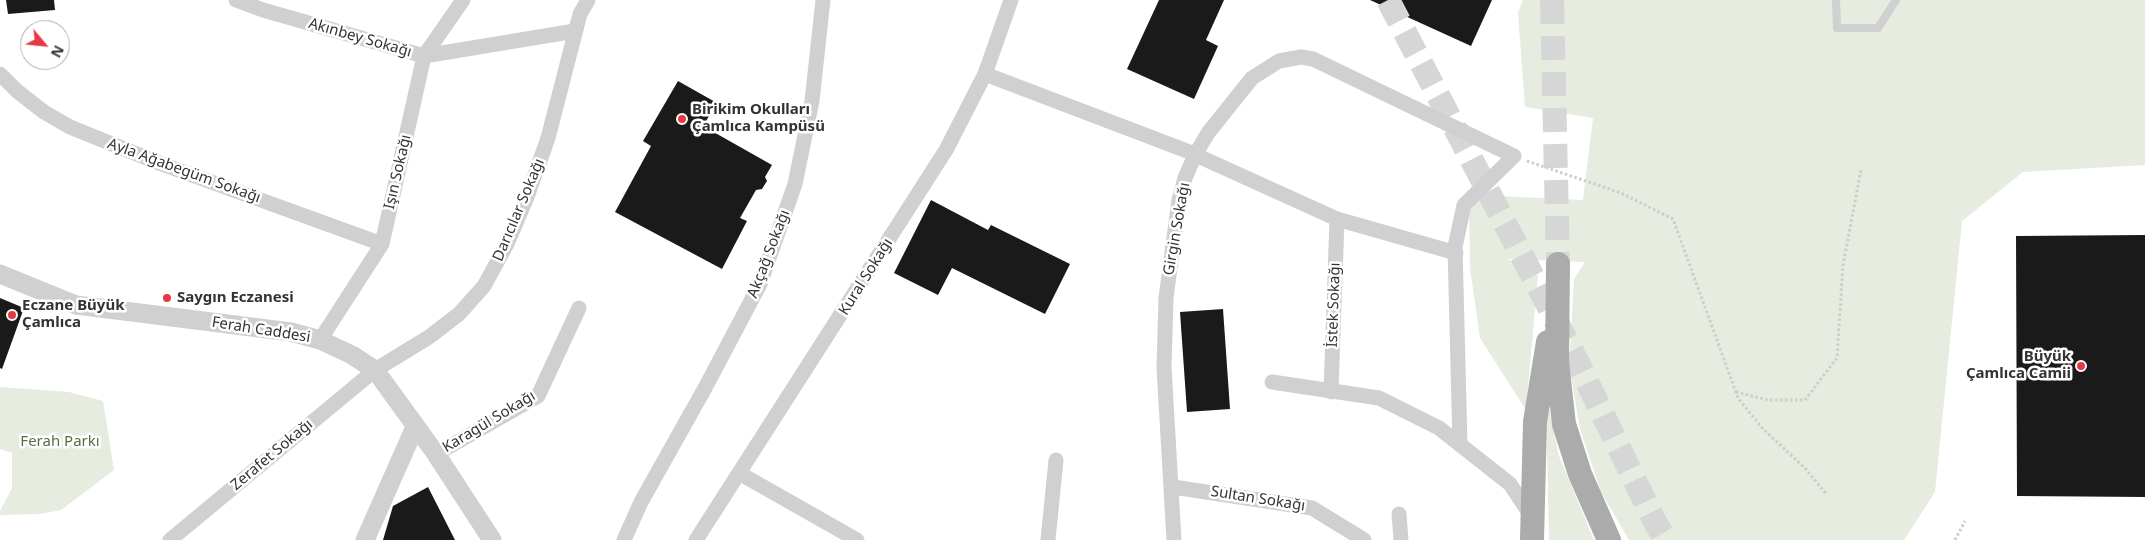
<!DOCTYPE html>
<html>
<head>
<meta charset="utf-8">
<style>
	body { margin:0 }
	#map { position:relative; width:2145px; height:540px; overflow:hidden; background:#fff; font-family:"Noto Sans",sans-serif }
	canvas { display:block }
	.north { position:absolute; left:20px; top:20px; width:50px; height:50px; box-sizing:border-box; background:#fff; border:1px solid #adadad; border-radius:50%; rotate:118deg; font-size:14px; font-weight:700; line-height:20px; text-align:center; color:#333 }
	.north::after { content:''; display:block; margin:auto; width:18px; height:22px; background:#e63946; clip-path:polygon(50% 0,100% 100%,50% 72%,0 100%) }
</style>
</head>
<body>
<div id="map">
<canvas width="2145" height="540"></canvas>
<div class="north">N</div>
</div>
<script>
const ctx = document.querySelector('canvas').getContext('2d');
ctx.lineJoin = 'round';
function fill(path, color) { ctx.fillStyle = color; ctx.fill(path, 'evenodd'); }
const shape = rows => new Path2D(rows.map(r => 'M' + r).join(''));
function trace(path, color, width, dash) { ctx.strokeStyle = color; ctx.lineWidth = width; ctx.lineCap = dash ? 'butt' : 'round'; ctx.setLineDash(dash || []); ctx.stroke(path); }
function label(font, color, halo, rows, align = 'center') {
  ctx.font = font + ' "Noto Sans",sans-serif'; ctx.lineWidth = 5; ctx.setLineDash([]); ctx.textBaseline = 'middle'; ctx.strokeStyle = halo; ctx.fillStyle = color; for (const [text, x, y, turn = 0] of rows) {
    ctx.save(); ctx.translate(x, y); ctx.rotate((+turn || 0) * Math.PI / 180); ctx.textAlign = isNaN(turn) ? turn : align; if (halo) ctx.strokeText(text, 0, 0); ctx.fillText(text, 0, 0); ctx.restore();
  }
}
const green = shape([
	[1523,0,2145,0,2145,165,2023,172,1962,221,1935,492,1904,540,1629,540,1601,492,1580,429,1569,365,1574,279,1585,262,1508,259,1538,275,1526,410,1480,338,1470,268,1469,205,1478,195,1583,200,1593,118,1525,107,1518,13],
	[0,387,69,392,103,401,114,470,61,510,40,514,0,515,0,511,12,488,12,453,0,449],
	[1546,394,1559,456,1594,540,1549,540]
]);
const building = shape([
	[6,0,54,0,55,10,8,14],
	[1159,0,1224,0,1206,40,1218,46,1194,99,1127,69],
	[1370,0,1492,0,1471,46],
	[678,81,717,103,703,126,772,165,765,177,767,181,762,189,756,190,740,218,747,221,722,269,615,212,651,146,643,141],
	[931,200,988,230,991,225,1070,264,1045,314,952,268,938,295,894,273],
	[2145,235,2145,497,2017,496,2016,236],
	[0,298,24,308,2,369,0,368],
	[1223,309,1230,409,1187,412,1180,312],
	[428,487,455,540,383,540,393,506]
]);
const primaryTunnel = shape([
	[1388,0,1576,359,1655,522,1666,540],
	[1552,0,1558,264]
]);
const path = shape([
	[1527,161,1621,193,1673,219,1738,398,1763,429,1805,468,1827,495],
	[1736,392,1768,400,1805,400,1837,358,1843,265,1861,170],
	[1955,540,1965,521]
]);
const service = shape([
	[1836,0,1837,28,1878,28,1896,0]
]);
const minor = shape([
	[236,0,263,10,424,56,575,31],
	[0,74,17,91,44,112,70,127,159,163,382,244],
	[985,74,1187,151,1337,219,1456,253],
	[320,340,382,244,424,56,463,0],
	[1272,382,1379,398,1439,428,1510,484,1531,516],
	[1331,392,1337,219],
	[436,454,538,396,579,308],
	[739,473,857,540],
	[1173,487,1312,508,1364,540],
	[1399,514,1401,540],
	[170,540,375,370,429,337,459,314,484,286,507,244,527,197,548,138,580,14,588,0],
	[624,540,641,502,705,388,760,284,795,184,812,101,823,0],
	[696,540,946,150,985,74,1011,0],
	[1048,540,1056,460],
	[1174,540,1164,367,1166,298,1179,200,1185,178,1195,155,1208,133,1252,78,1279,61,1301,57,1313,59,1514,156,1464,205,1455,247,1460,445]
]);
const tertiary = shape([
	[0,274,76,305,291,332,320,340,352,355,375,370,436,454,492,540],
	[365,540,415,427]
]);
const primary = shape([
	[1558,264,1557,362,1564,424,1580,474,1609,540],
	[1532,540,1535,422,1548,342]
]);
const markers = [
	[682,119,5,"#e63946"],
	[167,298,5,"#e63946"],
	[12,315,5,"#e63946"],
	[2081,366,5,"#e63946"]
];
const streetNames = [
	["Akınbey Sokağı",360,38,16],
	["Ayla Ağabegüm Sokağı",184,171,20],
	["Işın Sokağı",398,172,-77],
	["Darıcılar Sokağı",519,210,-67],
	["Girgin Sokağı",1177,229,-80],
	["Akçağ Sokağı",769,254,-69],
	["Kural Sokağı",866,277,-58],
	["İstek Sokağı",1334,305,-88],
	["Ferah Caddesi",261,330,9],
	["Karagül Sokağı",489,422,-31],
	["Zerafet Sokağı",272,455,-40],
	["Sultan Sokağı",1258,499,9]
];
const poiNames = [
	["Birikim Okulları",692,110],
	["Çamlıca Kampüsü",692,127],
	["Saygın Eczanesi",177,298],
	["Eczane Büyük",22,306],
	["Çamlıca",22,323],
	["Büyük",2071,357,"right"],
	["Çamlıca Camii",2071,374,"right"]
];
const parkNames = [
	["Ferah Parkı",60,442]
];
fill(green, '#e6ecdf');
fill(building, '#1a1a1a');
trace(primaryTunnel, '#d6d6d6', 24, [24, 12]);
trace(path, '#cdcdcd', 3, [2.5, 2.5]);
trace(service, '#d0d0d0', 8);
trace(minor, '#d0d0d0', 15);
trace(tertiary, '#d0d0d0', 19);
trace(primary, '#ababab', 24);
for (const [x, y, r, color] of markers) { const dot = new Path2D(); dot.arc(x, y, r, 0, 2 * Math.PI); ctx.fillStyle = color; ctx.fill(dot); trace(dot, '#fff', 2); }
label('15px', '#333', '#fff', streetNames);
label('bold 15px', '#333', '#fff', poiNames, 'left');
label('15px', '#56703f', '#fff', parkNames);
</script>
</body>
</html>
